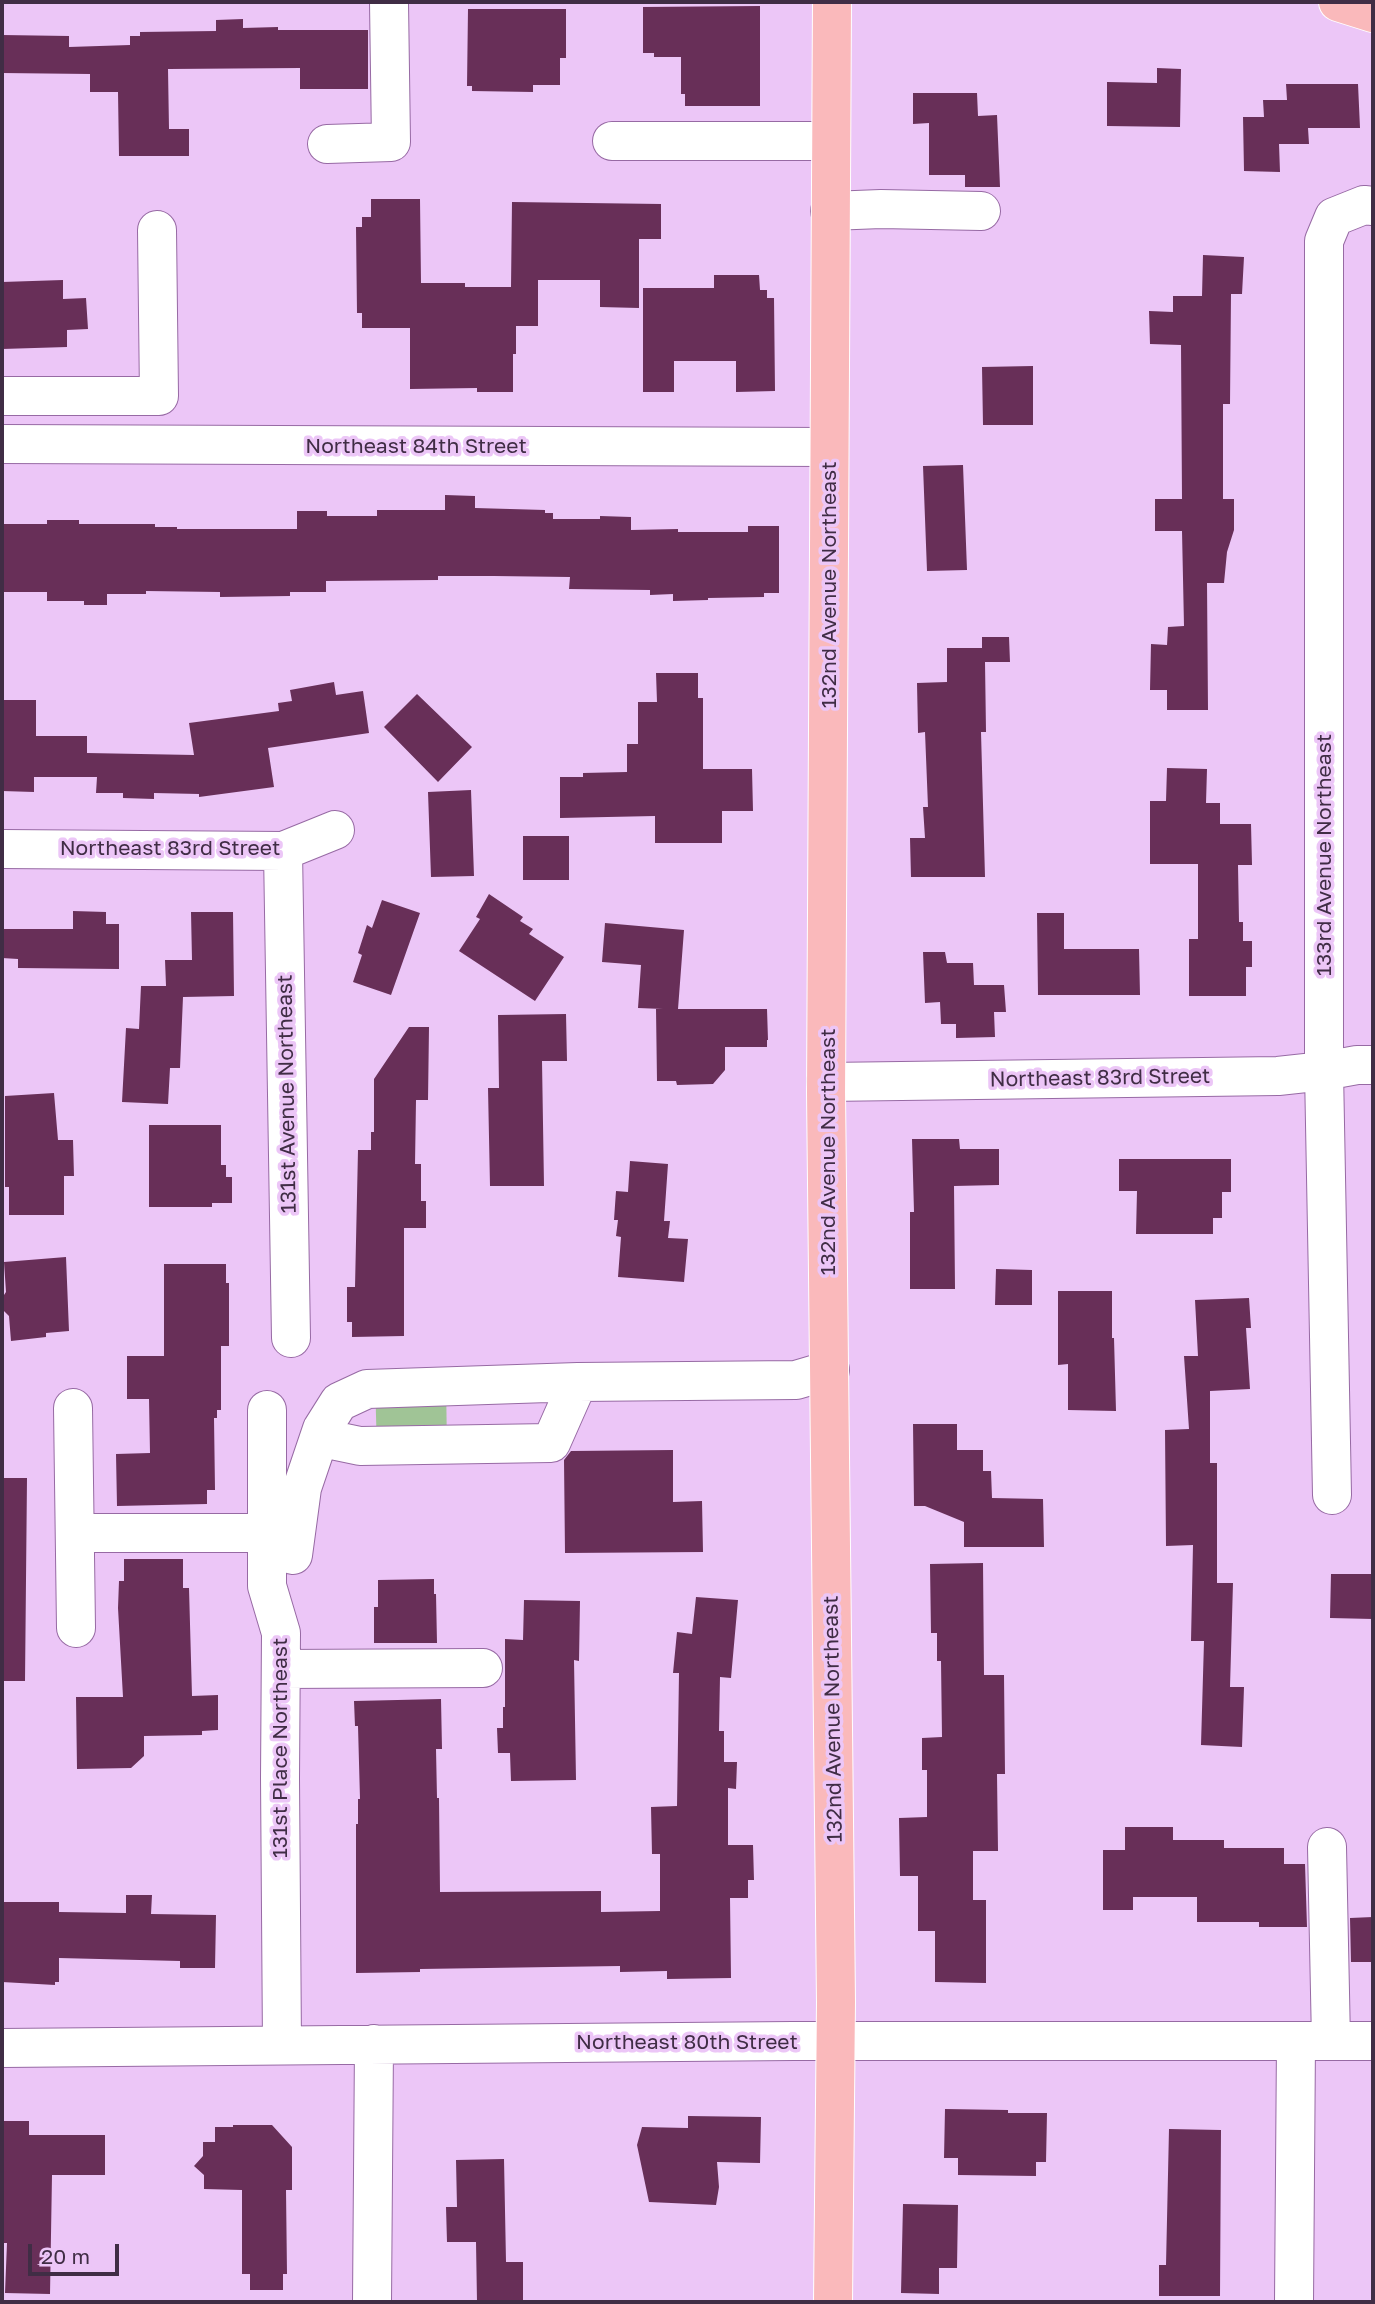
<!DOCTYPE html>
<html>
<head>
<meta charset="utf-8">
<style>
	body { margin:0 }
	#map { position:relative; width:1375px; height:2304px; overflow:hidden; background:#ecc6f7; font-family:"Golos Text",sans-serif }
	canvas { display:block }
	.frame { position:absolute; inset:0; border:4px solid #402d45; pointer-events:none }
	.scale { position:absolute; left:28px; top:2244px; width:91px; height:32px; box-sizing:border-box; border:4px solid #402d45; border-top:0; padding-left:9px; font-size:21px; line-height:24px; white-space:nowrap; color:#402d45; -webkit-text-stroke:5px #ecc6f7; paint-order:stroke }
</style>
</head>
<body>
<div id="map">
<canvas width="1375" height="2304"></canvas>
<div class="frame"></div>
<div class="scale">20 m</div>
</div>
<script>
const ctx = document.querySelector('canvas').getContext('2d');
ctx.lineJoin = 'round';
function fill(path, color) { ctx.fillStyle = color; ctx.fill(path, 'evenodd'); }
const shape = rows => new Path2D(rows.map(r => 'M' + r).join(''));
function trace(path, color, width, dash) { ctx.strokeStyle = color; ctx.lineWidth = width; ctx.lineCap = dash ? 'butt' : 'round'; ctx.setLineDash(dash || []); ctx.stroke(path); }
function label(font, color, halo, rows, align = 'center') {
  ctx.font = font + ' "Golos Text",sans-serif'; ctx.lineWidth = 7; ctx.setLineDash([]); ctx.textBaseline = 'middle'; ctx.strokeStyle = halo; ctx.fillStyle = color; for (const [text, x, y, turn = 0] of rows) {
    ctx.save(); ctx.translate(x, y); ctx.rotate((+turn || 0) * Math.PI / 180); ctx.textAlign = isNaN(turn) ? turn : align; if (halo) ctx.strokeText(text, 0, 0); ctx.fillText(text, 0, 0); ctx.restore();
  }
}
const green = shape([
	[446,1379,447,1451,377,1451,375,1380]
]);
const building = shape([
	[760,6,760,106,685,106,685,94,681,94,681,57,654,57,654,53,643,53,643,7],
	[468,9,566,9,566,58,560,58,560,85,533,85,533,92,472,91,472,86,467,86],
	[243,19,243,28,278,27,278,30,368,30,368,89,300,89,300,68,168,69,169,129,189,129,189,156,119,156,118,92,90,92,90,74,2,73,2,35,69,36,69,47,130,45,130,36,140,36,140,32,216,31,216,20],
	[1157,68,1181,69,1180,127,1107,126,1107,82,1157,83],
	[1286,84,1358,84,1360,128,1308,128,1309,144,1279,144,1280,172,1244,171,1243,117,1264,117,1263,100,1287,100],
	[913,93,977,93,978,116,997,115,1000,187,965,187,965,175,929,175,929,123,913,124],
	[371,199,420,199,421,283,465,283,465,287,511,287,512,202,661,204,661,239,639,239,639,308,600,307,600,280,538,280,538,326,516,326,516,354,513,354,513,392,477,392,477,388,410,389,410,328,362,328,362,313,357,313,356,227,362,227,362,217,371,217],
	[1203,255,1244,257,1242,294,1231,294,1230,404,1223,404,1223,499,1234,499,1234,530,1227,552,1224,583,1207,583,1208,710,1167,710,1167,690,1150,690,1151,644,1167,645,1168,627,1184,626,1182,531,1155,531,1155,499,1182,499,1181,345,1150,344,1149,311,1173,312,1173,296,1202,296],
	[714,275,759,275,760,290,767,290,767,298,774,298,775,391,736,392,736,361,674,361,674,392,643,392,643,288,714,288],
	[63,280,63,299,86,298,88,329,67,330,67,347,2,349,2,282],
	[1033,366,1033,425,983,425,982,367],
	[963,465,967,570,927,571,923,466],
	[445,495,475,496,475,508,545,510,545,513,553,513,553,519,600,519,600,516,631,517,631,530,678,529,678,532,748,532,748,526,779,526,779,593,764,593,764,597,708,598,708,600,673,601,673,594,650,595,650,590,569,589,570,577,494,576,438,576,438,580,326,581,326,592,290,592,290,596,220,597,220,592,146,591,146,594,107,594,107,605,84,605,84,601,47,601,47,592,2,592,2,524,47,524,47,520,79,520,79,524,155,524,155,527,177,527,177,529,297,529,297,511,327,511,327,516,377,516,377,510,445,510],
	[982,637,1009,637,1010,662,985,662,986,732,981,732,985,877,911,877,910,838,925,838,923,807,928,807,925,732,918,733,917,683,947,682,947,648,982,648],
	[656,673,698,673,698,698,703,698,703,769,752,769,753,811,722,811,722,843,655,843,655,816,560,818,560,777,583,777,583,773,627,772,627,744,638,744,638,702,657,702],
	[334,682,336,695,363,691,369,733,268,748,274,787,199,797,199,794,154,793,154,799,123,798,123,793,96,793,97,777,34,777,34,792,2,791,2,700,36,700,36,736,87,736,87,753,194,755,189,723,279,711,278,703,292,701,290,690],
	[417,694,472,747,438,782,384,727],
	[1167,768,1207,769,1206,803,1220,803,1220,824,1251,824,1252,865,1238,865,1239,922,1243,922,1243,941,1252,941,1252,967,1246,967,1246,996,1189,996,1189,939,1198,939,1198,864,1150,864,1150,801,1166,801],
	[471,790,474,876,431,877,428,792],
	[523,836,569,836,569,880,523,880],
	[489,894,523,917,520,921,533,929,529,934,564,957,535,1001,459,951,480,919,476,917],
	[382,900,420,913,391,995,353,982,362,955,358,953,367,925,372,928],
	[73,911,106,912,106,924,119,924,119,969,18,968,18,959,2,958,2,929,73,929],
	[191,912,233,912,234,996,183,997,180,1068,170,1068,168,1104,122,1102,126,1028,139,1029,141,986,166,986,165,960,192,960],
	[1037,913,1064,913,1064,949,1139,949,1140,995,1038,995],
	[605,923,684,930,678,1009,767,1009,768,1040,767,1040,767,1047,725,1047,725,1070,713,1084,677,1085,676,1081,657,1081,656,1009,663,1009,638,1008,641,965,602,962],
	[923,952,945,952,947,963,973,963,974,985,1004,985,1006,1012,994,1012,995,1037,956,1038,956,1024,941,1024,940,1002,925,1003],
	[566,1014,567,1061,542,1061,544,1186,490,1186,488,1088,499,1088,498,1015],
	[409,1027,429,1027,428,1100,416,1100,415,1164,421,1164,421,1201,426,1201,426,1228,404,1228,404,1336,352,1337,352,1322,347,1322,347,1287,355,1287,358,1150,371,1150,371,1132,374,1132,374,1079],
	[54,1093,58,1140,73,1140,74,1176,64,1176,64,1215,9,1215,9,1187,5,1187,5,1096],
	[149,1125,221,1125,221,1165,226,1165,226,1177,232,1177,232,1203,212,1203,212,1207,149,1207],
	[912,1139,959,1139,960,1149,999,1149,999,1185,954,1186,955,1289,910,1289,910,1212,914,1212],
	[1119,1159,1231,1159,1231,1192,1222,1192,1222,1218,1213,1218,1213,1234,1136,1234,1137,1191,1119,1191],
	[630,1161,668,1164,664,1221,670,1221,668,1238,688,1239,684,1282,618,1277,621,1237,616,1236,618,1220,614,1220,616,1191,628,1192],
	[66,1257,69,1331,46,1333,46,1337,11,1341,9,1316,2,1309,2,1298,6,1292,4,1262],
	[164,1264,226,1264,226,1283,229,1283,229,1346,221,1346,221,1410,217,1410,217,1418,214,1418,215,1490,207,1490,207,1504,117,1506,116,1454,150,1453,149,1399,127,1399,127,1356,164,1356],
	[996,1269,1032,1270,1032,1305,995,1305],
	[1058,1291,1112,1291,1112,1338,1114,1338,1116,1411,1068,1410,1068,1364,1058,1365],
	[1249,1298,1251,1328,1246,1328,1250,1389,1210,1391,1210,1463,1217,1463,1217,1583,1233,1583,1230,1687,1244,1687,1242,1747,1201,1745,1204,1641,1191,1641,1193,1545,1166,1546,1165,1430,1189,1429,1184,1356,1198,1356,1195,1300],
	[913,1424,957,1424,957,1450,983,1450,983,1471,991,1471,992,1498,1043,1499,1044,1547,964,1547,964,1522,925,1506,914,1506],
	[673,1450,673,1502,702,1501,703,1552,565,1553,564,1460,571,1451],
	[2,1478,27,1478,25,1681,2,1681],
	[124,1559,183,1559,183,1588,189,1588,192,1696,218,1695,218,1730,202,1731,202,1735,144,1736,144,1756,131,1768,77,1769,76,1697,123,1697,118,1608,119,1581,124,1581],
	[983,1563,984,1675,1004,1675,1005,1774,997,1774,998,1851,973,1851,973,1900,986,1900,986,1983,935,1982,935,1931,918,1931,918,1876,900,1876,899,1818,927,1817,927,1770,922,1770,922,1738,942,1737,941,1661,937,1661,937,1633,931,1633,930,1564],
	[1331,1574,1373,1574,1373,1619,1330,1618],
	[434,1579,434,1594,436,1594,437,1643,374,1643,374,1607,378,1607,378,1580],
	[696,1597,738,1600,731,1678,720,1677,719,1731,724,1731,724,1762,737,1762,736,1789,728,1788,728,1845,753,1845,754,1880,748,1880,748,1898,730,1898,731,1978,667,1979,667,1971,620,1972,620,1966,420,1969,420,1972,356,1973,356,1824,358,1824,358,1799,360,1799,358,1726,355,1726,354,1701,441,1699,442,1749,436,1749,437,1798,439,1798,440,1892,601,1891,601,1912,660,1911,660,1854,652,1854,651,1807,677,1806,679,1673,673,1673,677,1632,692,1634],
	[524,1600,580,1601,579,1661,574,1660,576,1780,511,1781,510,1753,498,1753,497,1728,503,1728,503,1707,505,1707,505,1639,523,1640],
	[1125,1827,1173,1827,1173,1840,1224,1840,1224,1848,1284,1848,1284,1864,1305,1864,1307,1927,1259,1927,1259,1922,1197,1922,1197,1897,1133,1897,1133,1910,1103,1910,1103,1850,1125,1850],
	[126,1895,152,1895,151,1914,216,1915,215,1968,180,1968,180,1961,59,1958,59,1982,55,1982,55,1985,2,1982,2,1902,59,1902,59,1912,126,1913],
	[1373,1917,1373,1962,1351,1962,1350,1918],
	[945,2109,1008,2110,1008,2113,1047,2113,1046,2162,1036,2162,1036,2176,958,2175,958,2158,944,2158],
	[688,2116,761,2117,760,2163,717,2162,719,2187,716,2205,649,2202,637,2145,642,2127,688,2128],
	[4,2121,29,2121,29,2135,105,2135,105,2175,52,2175,50,2294,5,2293,7,2243,2,2243,2,2216,4,2216],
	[233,2125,272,2125,292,2147,292,2190,286,2190,287,2274,283,2274,283,2290,250,2290,250,2274,242,2274,242,2190,204,2189,204,2175,194,2166,203,2156,203,2142,215,2142,215,2127,233,2127],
	[1169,2129,1221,2130,1220,2296,1159,2296,1159,2265,1166,2265],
	[504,2159,506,2262,523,2262,523,2302,477,2302,476,2242,447,2242,446,2207,457,2207,456,2160],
	[903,2204,958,2205,957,2268,939,2268,939,2294,901,2293]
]);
const minor = shape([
	[612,141,831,141],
	[327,144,391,142,389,2],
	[830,211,881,209,981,211],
	[2,396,159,396,157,230],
	[2,444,829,447],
	[2,849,283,851,335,830],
	[283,851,291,1338],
	[826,1082,1278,1076,1324,1071,1357,1065,1373,1065],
	[578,1382,551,1443,360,1446,336,1441,322,1429,339,1402,367,1389,578,1382,796,1380,830,1370],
	[73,1408,76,1628],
	[267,1410,267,1586,281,1633,280,1778,282,2045],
	[1332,1495,1324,1071,1324,241,1334,217,1364,205,1373,206],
	[75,1533,267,1533],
	[293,1555,302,1488,322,1429],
	[281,1669,483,1668],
	[1327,1847,1331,2041],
	[2,2048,793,2041,1373,2041],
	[372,2302,374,2044],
	[1294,2302,1296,2041]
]);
const major = shape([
	[832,2,826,1092,836,2002,833,2302],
	[1338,2,1373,13]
]);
const streetNames = [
	["Northeast 84th Street",416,446],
	["132nd Avenue Northeast",829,585,-90],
	["Northeast 83rd Street",170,848],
	["133rd Avenue Northeast",1324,855,-90],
	["Northeast 83rd Street",1100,1078,-1],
	["131st Avenue Northeast",287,1094,-91],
	["132nd Avenue Northeast",828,1152,-90],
	["132nd Avenue Northeast",833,1719,-91],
	["131st Place Northeast",280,1748,-90],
	["Northeast 80th Street",687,2042]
];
fill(green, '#a0c496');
fill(building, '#682f58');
trace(minor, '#976aa4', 40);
trace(major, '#fff', 40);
trace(minor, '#fff', 38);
trace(major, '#fab9bb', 38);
label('21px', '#402d45', '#ecc6f7', streetNames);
</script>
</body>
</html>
